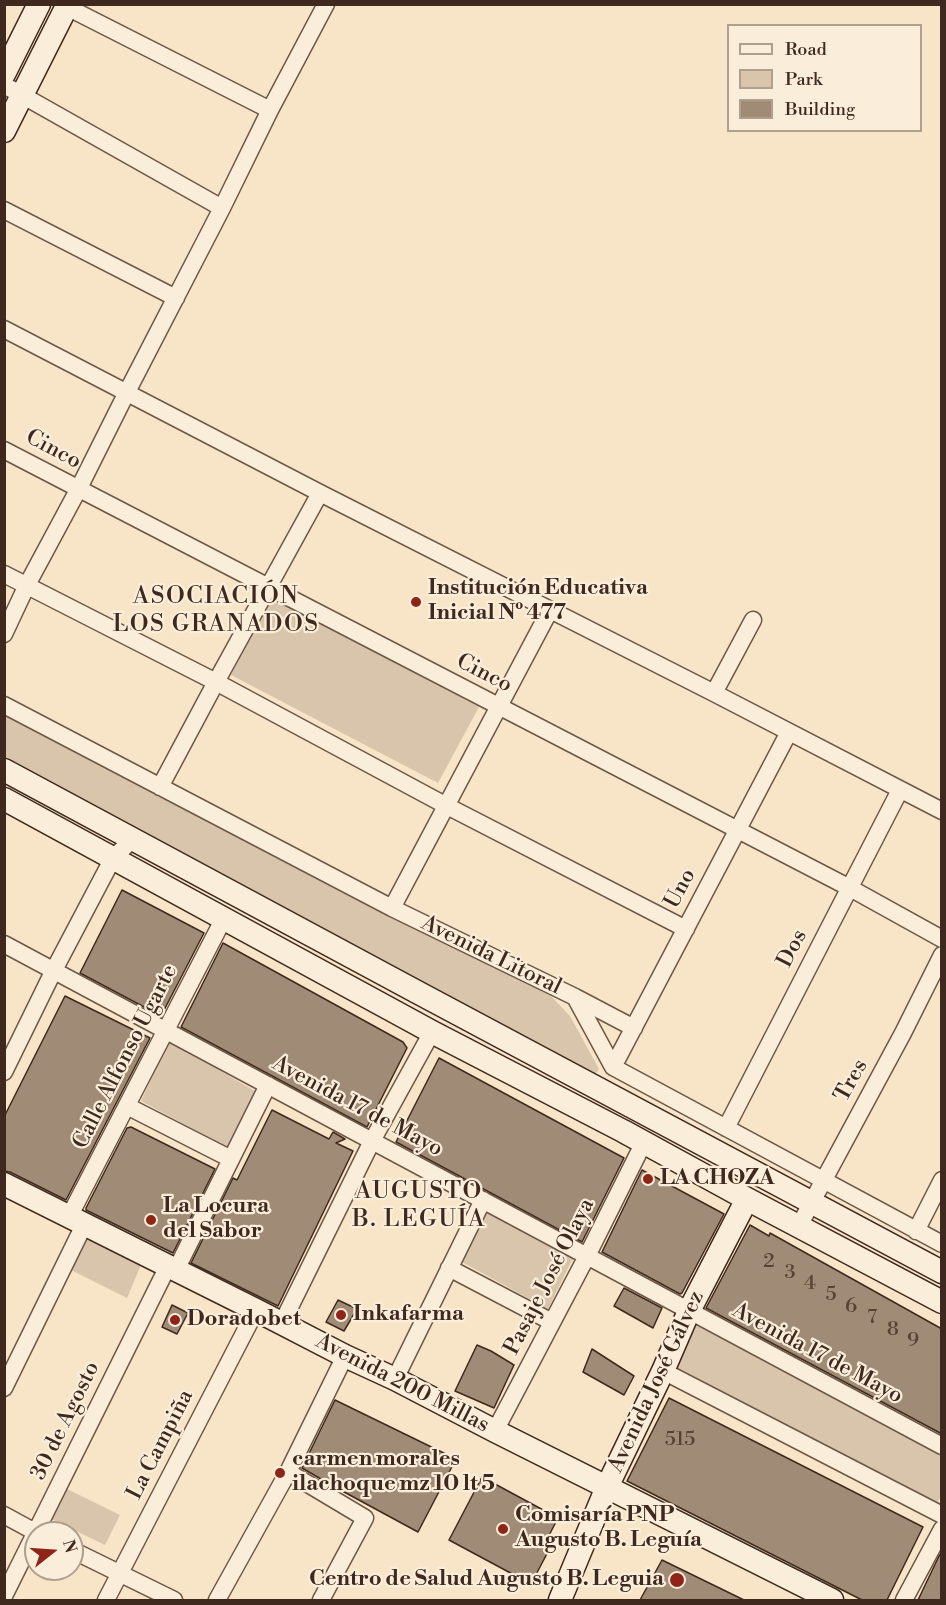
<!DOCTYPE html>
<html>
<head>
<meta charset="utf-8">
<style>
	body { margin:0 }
	#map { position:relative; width:946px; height:1605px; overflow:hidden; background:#f8e5c8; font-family:"Libre Bodoni",serif }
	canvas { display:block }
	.frame { position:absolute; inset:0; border:6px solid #3f291e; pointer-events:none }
	.legend { position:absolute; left:727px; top:24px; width:195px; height:108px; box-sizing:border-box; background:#faeedb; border:2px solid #af9f8f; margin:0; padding:8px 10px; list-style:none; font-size:18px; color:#3f291e }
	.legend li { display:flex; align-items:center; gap:12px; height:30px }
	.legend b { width:30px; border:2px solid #af9f8f }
	.north { position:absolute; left:24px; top:1521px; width:60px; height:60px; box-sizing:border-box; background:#faeedb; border:2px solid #af9f8f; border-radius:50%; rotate:73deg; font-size:16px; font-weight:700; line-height:24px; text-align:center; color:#3f291e }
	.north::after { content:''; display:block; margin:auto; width:21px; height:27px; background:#8f2418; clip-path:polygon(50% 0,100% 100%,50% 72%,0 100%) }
</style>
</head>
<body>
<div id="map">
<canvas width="946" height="1605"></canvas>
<div class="frame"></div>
<ul class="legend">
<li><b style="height:8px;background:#faeedb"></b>Road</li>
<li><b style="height:16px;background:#d9c5ab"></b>Park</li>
<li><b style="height:16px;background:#9f8b76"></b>Building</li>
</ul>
<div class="north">N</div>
</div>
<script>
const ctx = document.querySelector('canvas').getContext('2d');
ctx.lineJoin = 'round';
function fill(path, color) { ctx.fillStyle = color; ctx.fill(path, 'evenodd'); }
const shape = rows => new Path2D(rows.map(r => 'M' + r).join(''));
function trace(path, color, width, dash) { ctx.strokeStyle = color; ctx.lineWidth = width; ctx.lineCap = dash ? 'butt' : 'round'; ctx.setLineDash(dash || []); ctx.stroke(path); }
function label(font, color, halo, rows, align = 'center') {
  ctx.font = font + ' "Libre Bodoni",serif'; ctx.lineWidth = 4.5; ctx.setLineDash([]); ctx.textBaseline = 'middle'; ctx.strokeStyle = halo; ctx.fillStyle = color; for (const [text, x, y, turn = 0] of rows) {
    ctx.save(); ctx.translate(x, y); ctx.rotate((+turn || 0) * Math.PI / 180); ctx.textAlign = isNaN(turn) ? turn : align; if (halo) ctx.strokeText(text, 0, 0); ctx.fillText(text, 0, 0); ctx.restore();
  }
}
const green = shape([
	[273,597,479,707,438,783,231,675],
	[4,714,551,996,570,1016,599,1069,595,1075,5,759],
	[169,1041,255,1091,228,1148,141,1101],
	[486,1209,574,1256,548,1309,460,1261],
	[83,1235,141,1265,127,1298,67,1268],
	[696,1321,941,1452,941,1496,937,1504,674,1367],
	[61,1486,120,1515,105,1545,45,1516]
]);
const building = shape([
	[122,890,204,933,161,1016,80,973,122,890],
	[223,943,403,1042,407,1048,367,1127,181,1027,223,943],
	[65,996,150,1038,66,1200,10,1172,4,1171,4,1117,65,996],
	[439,1058,624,1158,582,1242,396,1142,439,1058],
	[272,1110,329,1139,333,1132,345,1139,336,1143,353,1151,278,1306,191,1263,233,1178,237,1180,272,1110],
	[131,1127,215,1169,173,1253,86,1210,86,1208,127,1128,131,1127],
	[642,1170,724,1214,682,1293,680,1294,602,1252,642,1170],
	[750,1225,769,1236,770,1233,942,1329,942,1434,706,1308,750,1225],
	[624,1288,662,1308,653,1328,614,1306,624,1288],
	[338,1300,357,1309,344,1331,326,1322,338,1300],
	[172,1305,188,1313,177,1334,162,1327,172,1305],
	[477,1345,491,1351,514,1365,494,1408,455,1391,477,1345],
	[592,1349,634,1376,624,1395,583,1372,592,1349],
	[669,1398,923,1527,887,1600,862,1600,627,1481,669,1398],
	[335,1400,456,1459,418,1532,333,1486,302,1468,335,1400],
	[482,1477,558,1518,544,1545,550,1548,531,1584,449,1540,482,1477],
	[942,1552,942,1600,918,1600,939,1556,942,1552],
	[662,1560,744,1600,640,1600,662,1560]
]);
const street = shape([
	[67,7,270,110],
	[4,85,222,208],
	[4,210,176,298],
	[4,329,320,493,714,693,942,811],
	[4,450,850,888,942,939],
	[4,574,216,682,445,805,686,929],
	[4,634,27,585,78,490,127,392,222,208,270,110,326,4],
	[714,693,753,620],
	[4,705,392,908,575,997,613,1067,942,1244],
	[160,787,216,682,320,493],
	[392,908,550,610],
	[4,944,942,1446],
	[575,997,634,1028],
	[613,1067,789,732],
	[4,1072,54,970,113,858,133,839],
	[127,1106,231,1159],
	[726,1128,900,790],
	[69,1217,224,918],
	[799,1226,903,1033,942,955],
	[916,1231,942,1180],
	[449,1268,552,1322],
	[176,1270,268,1085],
	[282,1323,372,1141,432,1032],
	[663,1371,942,1515],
	[395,1379,483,1200],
	[4,1388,84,1225],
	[495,1431,587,1256,644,1142],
	[288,1472,365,1518,321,1600],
	[4,1515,37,1533],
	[72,1550,174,1600],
	[4,1596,168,1266],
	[106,1600,256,1310],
	[217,1600,288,1472,345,1356],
	[904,1600,942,1529]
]);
const secondary = shape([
	[4,74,39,4],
	[4,131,68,4],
	[4,770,417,992,942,1272],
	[4,799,432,1032,623,1131,747,1199,942,1302],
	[4,1184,256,1310,345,1356,395,1379,495,1431,832,1600],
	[560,1600,607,1487,663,1371,689,1311,747,1199]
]);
const markers = [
	[416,602,6,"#8f2418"],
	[648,1179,6,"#8f2418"],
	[151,1220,6,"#8f2418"],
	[341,1315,6,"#8f2418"],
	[175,1320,6,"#8f2418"],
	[280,1473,6,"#8f2418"],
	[503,1529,6,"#8f2418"],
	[677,1580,8,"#8f2418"]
];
const numberNames = [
	["2",769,1262],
	["3",790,1273],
	["4",810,1284],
	["5",831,1295],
	["6",851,1307],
	["7",872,1318],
	["8",893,1330],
	["9",913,1341],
	["515",680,1440]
];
const streetNames = [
	["Cinco",53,450,28],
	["Cinco",484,674,27],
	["Uno",681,889,-62],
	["Dos",793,949,-63],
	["Avenida Litoral",491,956,26],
	["Calle Alfonso Ugarte",126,1057,-63],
	["Tres",852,1081,-61],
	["Avenida 17 de Mayo",357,1107,28],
	["Pasaje José Olaya",550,1277,-63],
	["Avenida 17 de Mayo",817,1354,28],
	["Avenida José Gálvez",657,1382,-65],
	["Avenida 200 Millas",402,1384,27],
	["30 de Agosto",66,1421,-64],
	["La Campiña",161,1445,-63]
];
const poiNames = [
	["Institución Educativa",428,589],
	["Inicial Nº 477",428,614],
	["LA CHOZA",660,1179],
	["La Locura",163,1207],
	["del Sabor",163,1232],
	["Inkafarma",353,1315],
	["Doradobet",187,1320],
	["carmen morales",292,1460],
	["ilachoque mz 10 lt 5",292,1485],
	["Comisaría PNP",515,1516],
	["Augusto B. Leguía",515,1541],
	["Centro de Salud Augusto B. Leguia",664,1580,"right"]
];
const neighbourhoodNames = [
	["ASOCIACIÓN",216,597],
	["LOS GRANADOS",216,625],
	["AUGUSTO",419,1192],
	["B. LEGUÍA",419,1220]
];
fill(green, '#d9c5ab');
fill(building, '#9f8b76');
trace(building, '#3f291e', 1.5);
trace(street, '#6d5848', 19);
trace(secondary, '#3f291e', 25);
trace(street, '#faeedb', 16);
trace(secondary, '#faeedb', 22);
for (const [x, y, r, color] of markers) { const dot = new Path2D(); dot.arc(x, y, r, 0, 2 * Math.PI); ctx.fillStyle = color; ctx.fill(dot); trace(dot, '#faeedb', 2); }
label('20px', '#574234', null, numberNames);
label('22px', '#3f291e', '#faeedb', streetNames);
label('bold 22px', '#3f291e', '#faeedb', poiNames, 'left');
ctx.letterSpacing = '1.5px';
label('24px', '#3f291e', '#faeedb', neighbourhoodNames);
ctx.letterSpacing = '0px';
</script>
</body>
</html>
